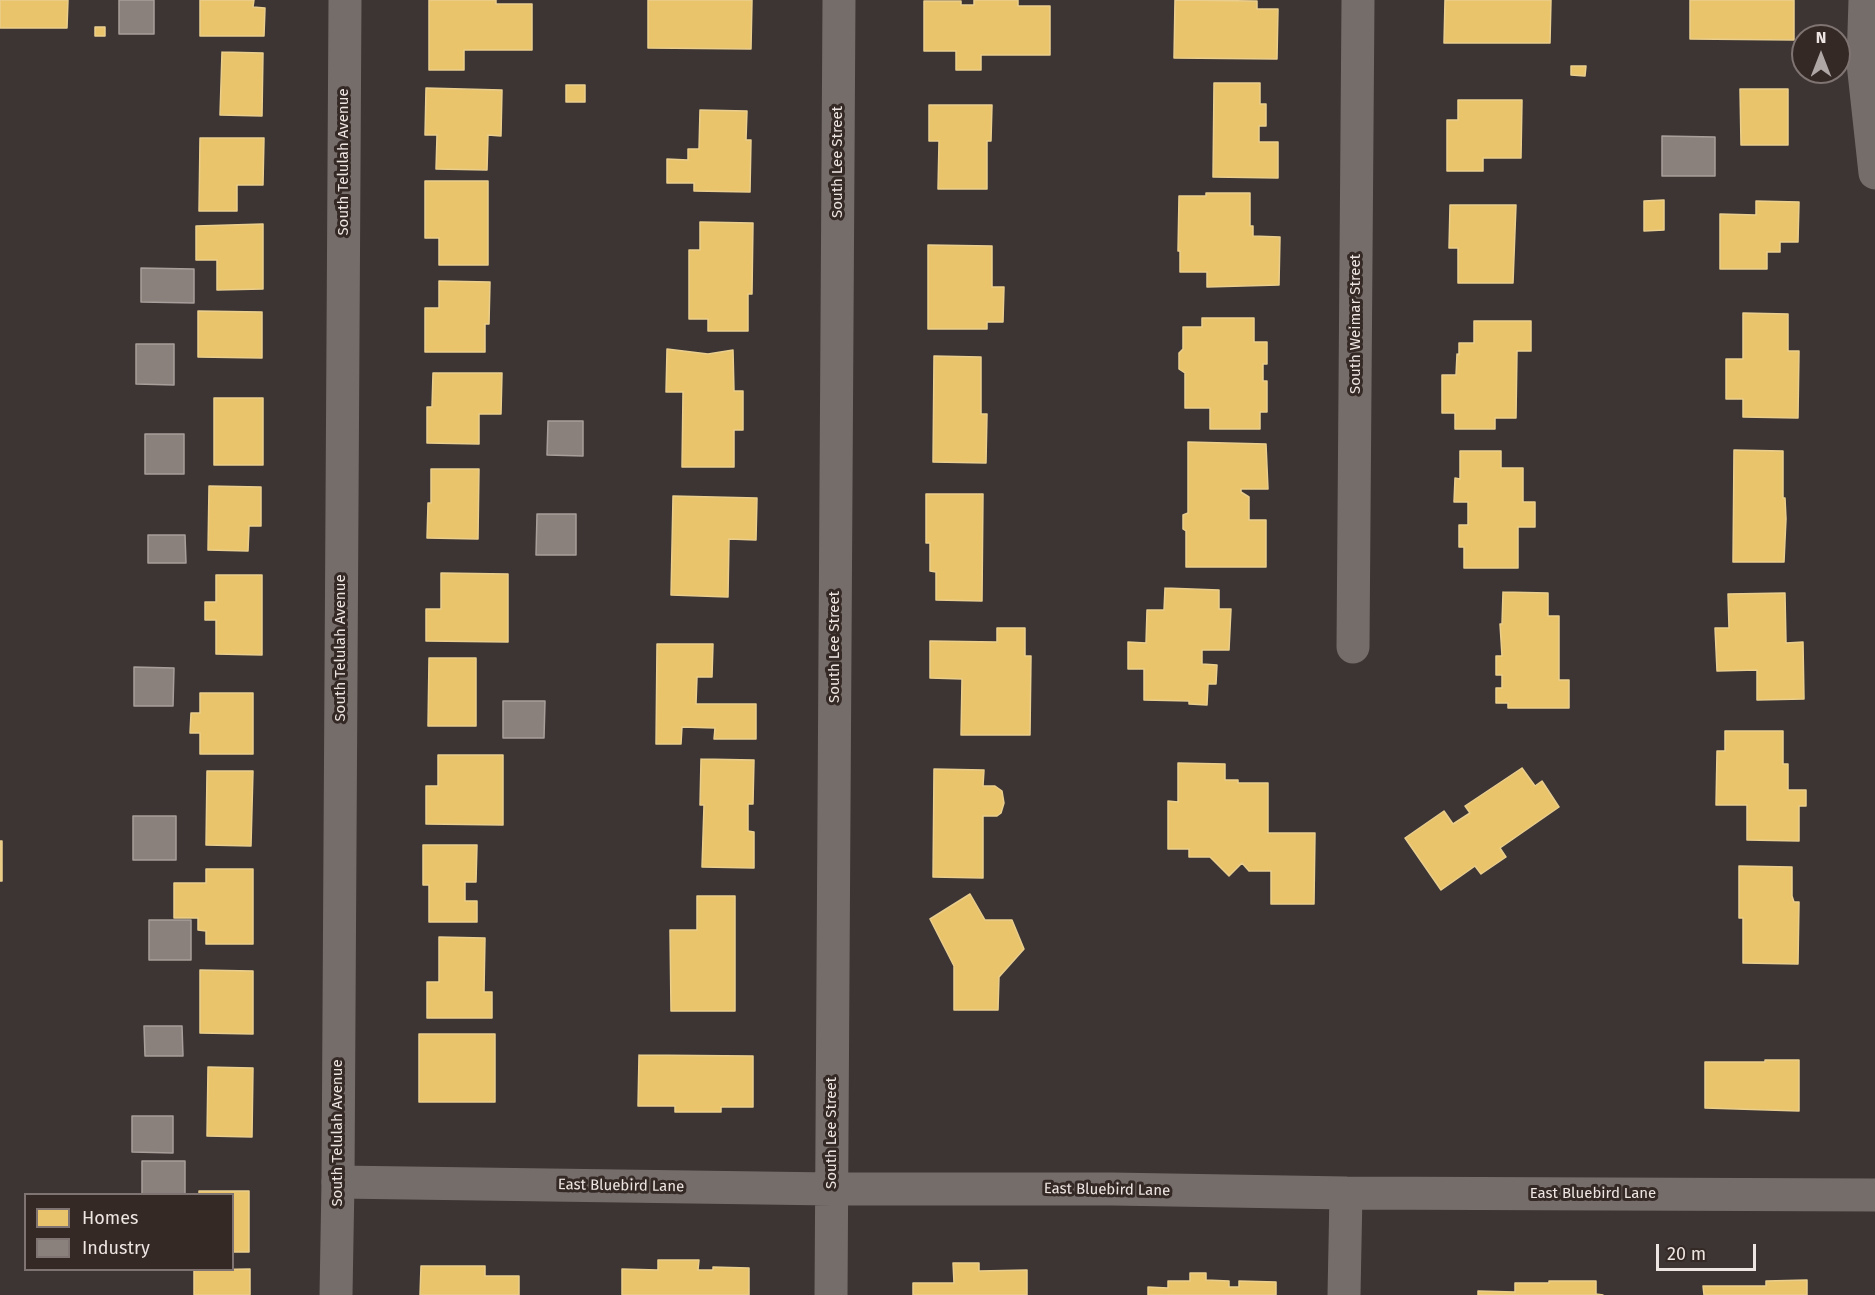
<!DOCTYPE html>
<html>
<head>
<meta charset="utf-8">
<style>
	body { margin:0 }
	#map { position:relative; width:1875px; height:1295px; overflow:hidden; background:#3c3533; font-family:"Fira Sans",sans-serif }
	canvas { display:block }
	.legend { position:absolute; left:24px; top:1193px; width:210px; height:78px; box-sizing:border-box; background:#352925; border:2px solid #7f7471; margin:0; padding:8px 10px; list-style:none; font-size:18px; color:#ede5e2 }
	.legend li { display:flex; align-items:center; gap:12px; height:30px }
	.legend b { width:30px; border:2px solid #7f7471 }
	.north { position:absolute; left:1791px; top:24px; width:60px; height:60px; box-sizing:border-box; background:#352925; border:2px solid #7f7471; border-radius:50%; rotate:0deg; font-size:16px; font-weight:700; line-height:24px; text-align:center; color:#ede5e2 }
	.north::after { content:''; display:block; margin:auto; width:21px; height:27px; background:#afa7a5; clip-path:polygon(50% 0,100% 100%,50% 72%,0 100%) }
	.scale { position:absolute; left:1656px; top:1244px; width:100px; height:27px; box-sizing:border-box; border:3px solid #ede5e2; border-top:0; padding-left:8px; font-size:18px; line-height:21px; white-space:nowrap; color:#ede5e2; -webkit-text-stroke:4px #352925; paint-order:stroke }
</style>
</head>
<body>
<div id="map">
<canvas width="1875" height="1295"></canvas>
<ul class="legend">
<li><b style="height:16px;background:#e9c46a"></b>Homes</li>
<li><b style="height:16px;background:#8a817c"></b>Industry</li>
</ul>
<div class="north">N</div>
<div class="scale">20 m</div>
</div>
<script>
const ctx = document.querySelector('canvas').getContext('2d');
ctx.lineJoin = 'round';
function fill(path, color) { ctx.fillStyle = color; ctx.fill(path, 'evenodd'); }
const shape = rows => new Path2D(rows.map(r => 'M' + r).join(''));
function trace(path, color, width, dash) { ctx.strokeStyle = color; ctx.lineWidth = width; ctx.lineCap = dash ? 'butt' : 'round'; ctx.setLineDash(dash || []); ctx.stroke(path); }
function label(font, color, halo, rows, align = 'center') {
  ctx.font = font + ' "Fira Sans",sans-serif'; ctx.lineWidth = 6; ctx.setLineDash([]); ctx.textBaseline = 'middle'; ctx.strokeStyle = halo; ctx.fillStyle = color; for (const [text, x, y, turn = 0] of rows) {
    ctx.save(); ctx.translate(x, y); ctx.rotate((+turn || 0) * Math.PI / 180); ctx.textAlign = isNaN(turn) ? turn : align; if (halo) ctx.strokeText(text, 0, 0); ctx.fillText(text, 0, 0); ctx.restore();
  }
}
const homes = shape([
	[0,0,68,0,67,28,0,28,0,0],
	[200,0,254,0,253,7,265,8,264,36,200,36,200,0],
	[429,0,496,0,496,4,532,4,532,50,464,50,464,70,429,70,429,0],
	[648,0,752,0,751,49,648,48,648,0],
	[974,0,1018,0,1018,6,1050,6,1050,55,981,55,981,70,956,70,956,51,924,51,924,1,961,1,961,5,974,5,974,0],
	[1175,0,1257,1,1257,9,1278,9,1277,59,1174,58,1175,0],
	[1445,0,1551,0,1550,43,1444,43,1445,0],
	[1690,0,1794,0,1794,40,1690,39,1690,0],
	[95,27,105,27,105,36,95,36,95,27],
	[222,52,263,53,262,116,220,115,222,52],
	[1571,66,1586,66,1585,76,1571,75,1571,66],
	[1214,83,1260,83,1260,104,1266,104,1266,126,1259,126,1259,142,1278,142,1278,178,1213,177,1214,83],
	[566,85,585,85,585,102,566,102,566,85],
	[426,88,502,90,501,136,488,135,487,170,436,169,437,135,425,135,426,88],
	[1740,89,1788,89,1788,145,1741,145,1740,89],
	[1458,100,1522,100,1521,158,1483,158,1483,171,1447,171,1447,120,1458,120,1458,100],
	[929,105,992,105,991,141,987,141,987,189,938,189,939,141,929,141,929,105],
	[700,110,747,111,746,140,751,140,750,192,694,191,694,183,667,183,667,159,688,160,688,149,699,149,700,110],
	[200,138,264,138,263,185,237,185,237,211,199,211,200,138],
	[425,181,488,181,488,265,439,265,439,238,425,238,425,181],
	[1206,193,1250,193,1250,226,1253,226,1253,236,1280,237,1279,285,1207,287,1207,272,1180,272,1180,251,1178,251,1179,196,1206,196,1206,193],
	[1664,200,1664,230,1644,231,1644,201,1664,200],
	[1756,201,1799,202,1798,242,1780,242,1780,252,1767,252,1767,269,1720,269,1720,214,1756,215,1756,201],
	[1450,205,1516,205,1513,283,1458,283,1458,248,1449,248,1450,205],
	[700,222,753,223,752,294,748,294,748,331,708,331,708,319,689,319,689,250,700,250,700,222],
	[263,224,263,289,217,290,217,260,196,260,196,226,263,224],
	[928,245,992,246,992,287,1004,287,1003,322,987,322,987,329,928,329,928,245],
	[439,281,490,282,489,324,485,324,485,352,425,352,425,308,439,308,439,281],
	[198,311,262,312,262,358,198,357,198,311],
	[1743,313,1788,314,1788,351,1799,351,1798,418,1743,417,1743,399,1726,399,1726,359,1743,359,1743,313],
	[1202,318,1254,318,1254,342,1267,342,1267,364,1263,364,1263,381,1267,381,1267,412,1260,412,1260,429,1210,429,1210,408,1185,408,1185,373,1179,369,1179,353,1183,349,1183,327,1202,327,1202,318],
	[1474,321,1531,321,1531,351,1517,351,1516,418,1495,418,1495,429,1455,429,1455,413,1442,413,1442,375,1456,375,1457,354,1459,355,1459,343,1474,343,1474,321],
	[667,349,708,354,733,350,734,391,743,391,743,430,734,430,734,467,682,467,683,392,666,392,667,349],
	[934,356,981,357,981,414,987,414,986,463,933,462,934,356],
	[433,373,502,373,501,414,479,414,479,444,427,443,427,407,432,407,433,373],
	[214,398,263,398,263,465,214,465,214,398],
	[1188,442,1266,444,1268,489,1241,489,1241,492,1249,497,1249,520,1266,520,1266,567,1186,567,1186,531,1183,529,1183,515,1188,513,1188,442],
	[1734,450,1783,451,1783,498,1785,498,1786,519,1784,562,1733,562,1734,450],
	[1460,451,1501,451,1501,468,1523,468,1523,502,1535,502,1535,527,1518,527,1518,568,1464,568,1464,547,1459,547,1459,525,1468,525,1468,502,1454,502,1455,478,1460,479,1460,451],
	[431,469,479,469,478,539,427,538,428,503,431,503,431,469],
	[209,486,261,487,261,526,249,526,248,551,208,550,209,486],
	[926,494,983,494,982,601,936,600,936,572,930,571,930,543,926,543,926,494],
	[673,496,757,498,756,540,729,539,728,597,671,595,673,496],
	[441,573,508,574,508,642,426,641,426,609,441,609,441,573],
	[216,575,262,575,262,655,216,654,216,620,205,620,205,602,216,602,216,575],
	[1165,588,1219,590,1219,609,1231,609,1229,650,1202,650,1202,664,1217,665,1216,684,1208,684,1207,705,1189,704,1189,701,1144,700,1144,669,1128,669,1128,642,1146,643,1147,610,1164,610,1165,588],
	[1503,592,1548,593,1548,616,1559,616,1559,680,1569,680,1569,708,1508,708,1508,703,1496,703,1496,688,1502,688,1502,675,1496,675,1496,656,1502,656,1500,624,1502,624,1503,592],
	[1785,593,1786,643,1803,642,1804,699,1757,700,1757,670,1717,671,1715,628,1729,628,1728,594,1785,593],
	[997,628,1025,628,1025,656,1031,656,1030,735,961,735,962,679,930,678,930,641,997,642,997,628],
	[657,644,713,644,712,677,697,677,696,704,756,704,756,739,714,739,715,728,682,727,681,744,656,744,657,644],
	[429,658,476,658,476,726,428,726,429,658],
	[200,693,253,693,253,754,200,754,200,733,190,733,191,713,200,713,200,693],
	[1725,731,1783,731,1783,764,1788,764,1788,790,1806,790,1806,806,1799,806,1799,841,1747,840,1747,805,1716,805,1717,751,1725,751,1725,731],
	[438,755,503,755,503,825,426,824,426,786,438,786,438,755],
	[701,759,754,760,753,804,748,804,748,831,754,832,754,868,702,867,704,805,700,805,701,759],
	[1178,763,1225,764,1225,780,1238,780,1238,783,1268,783,1268,833,1315,833,1314,904,1271,904,1271,871,1249,871,1242,863,1229,876,1210,857,1189,857,1189,849,1168,849,1168,801,1178,802,1178,763],
	[1522,768,1535,786,1542,781,1559,807,1500,848,1506,857,1481,874,1475,866,1441,890,1405,838,1444,811,1453,824,1470,813,1465,806,1522,768],
	[934,769,984,770,983,786,995,786,1002,791,1004,803,1001,813,997,816,983,816,983,878,933,877,934,769],
	[207,771,253,771,251,846,206,845,207,771],
	[0,841,2,841,2,881,0,881,0,841],
	[423,845,477,845,476,882,465,882,465,901,477,901,477,922,429,922,429,885,423,885,423,845],
	[1739,866,1792,867,1792,896,1794,902,1799,902,1798,964,1743,963,1743,918,1739,918,1739,866],
	[206,869,253,869,253,944,206,944,206,931,198,930,198,918,174,918,174,883,206,883,206,869],
	[970,894,985,920,1012,920,1024,949,999,977,998,1010,954,1010,954,966,930,919,970,894],
	[697,896,735,896,735,1011,671,1011,670,930,697,930,697,896],
	[439,937,485,938,484,992,492,992,492,1018,427,1018,427,982,439,982,439,937],
	[200,970,253,971,253,1034,200,1033,200,970],
	[419,1034,495,1034,495,1102,419,1102,419,1034],
	[639,1055,753,1056,753,1107,721,1107,721,1112,675,1112,675,1106,638,1106,639,1055],
	[1765,1060,1799,1060,1799,1111,1705,1108,1705,1062,1765,1062,1765,1060],
	[208,1067,253,1068,252,1137,207,1136,208,1067],
	[199,1191,249,1191,249,1252,232,1252,232,1194,199,1194,199,1191],
	[658,1260,699,1260,698,1270,713,1270,713,1267,749,1268,749,1295,622,1295,622,1269,658,1270,658,1260],
	[953,1263,979,1263,979,1271,1027,1270,1027,1295,913,1295,913,1283,954,1283,953,1263],
	[421,1266,485,1266,485,1276,519,1276,519,1295,420,1295,421,1266],
	[250,1269,250,1295,194,1295,194,1270,250,1269],
	[1190,1273,1206,1273,1206,1280,1229,1281,1229,1287,1239,1287,1239,1281,1276,1282,1276,1295,1148,1295,1148,1287,1168,1288,1168,1281,1190,1281,1190,1273],
	[1807,1280,1807,1295,1704,1295,1703,1286,1766,1286,1766,1281,1807,1280],
	[1549,1281,1596,1281,1596,1294,1603,1295,1478,1295,1478,1291,1515,1292,1515,1283,1549,1283,1549,1281]
]);
const industry = shape([
	[119,0,154,0,154,34,119,34,119,0],
	[1662,136,1715,137,1715,176,1662,176,1662,136],
	[141,268,194,269,194,303,141,302,141,268],
	[136,344,174,344,174,385,136,384,136,344],
	[548,421,583,421,583,456,547,455,548,421],
	[145,434,184,434,184,474,145,474,145,434],
	[537,514,576,514,576,555,536,555,537,514],
	[148,535,185,535,186,563,148,563,148,535],
	[134,667,174,668,173,706,134,706,134,667],
	[503,701,545,701,544,738,503,738,503,701],
	[133,816,176,816,176,860,133,860,133,816],
	[149,920,191,920,191,960,149,960,149,920],
	[144,1026,182,1026,183,1056,145,1056,144,1026],
	[132,1116,173,1116,173,1153,132,1152,132,1116],
	[142,1161,185,1161,185,1194,142,1194,142,1161]
]);
const minor = shape([
	[1865,0,1863,63,1875,173],
	[1353,647,1358,0],
	[338,1182,832,1189,1112,1189,1346,1193,1875,1195],
	[831,1295,839,0],
	[1344,1295,1346,1193]
]);
const tertiary = shape([
	[336,1295,338,1182,345,0]
]);
const streetNames = [
	["South Telulah Avenue",344,162,-90],
	["South Lee Street",838,162,-90],
	["South Weimar Street",1356,324,-90],
	["South Lee Street",835,647,-90],
	["South Telulah Avenue",341,648,-90],
	["South Telulah Avenue",338,1133,-90],
	["South Lee Street",832,1133,-90],
	["East Bluebird Lane",621,1186,1],
	["East Bluebird Lane",1107,1190,1],
	["East Bluebird Lane",1593,1194]
];
fill(homes, '#e9c46a');
trace(homes, '#eace8e', 1.5);
fill(industry, '#8a817c');
trace(industry, '#a89f9b', 1.5);
trace(minor, '#756d6a', 33);
trace(tertiary, '#756d6a', 33);
label('15px', '#ede5e2', '#352925', streetNames);
</script>
</body>
</html>
